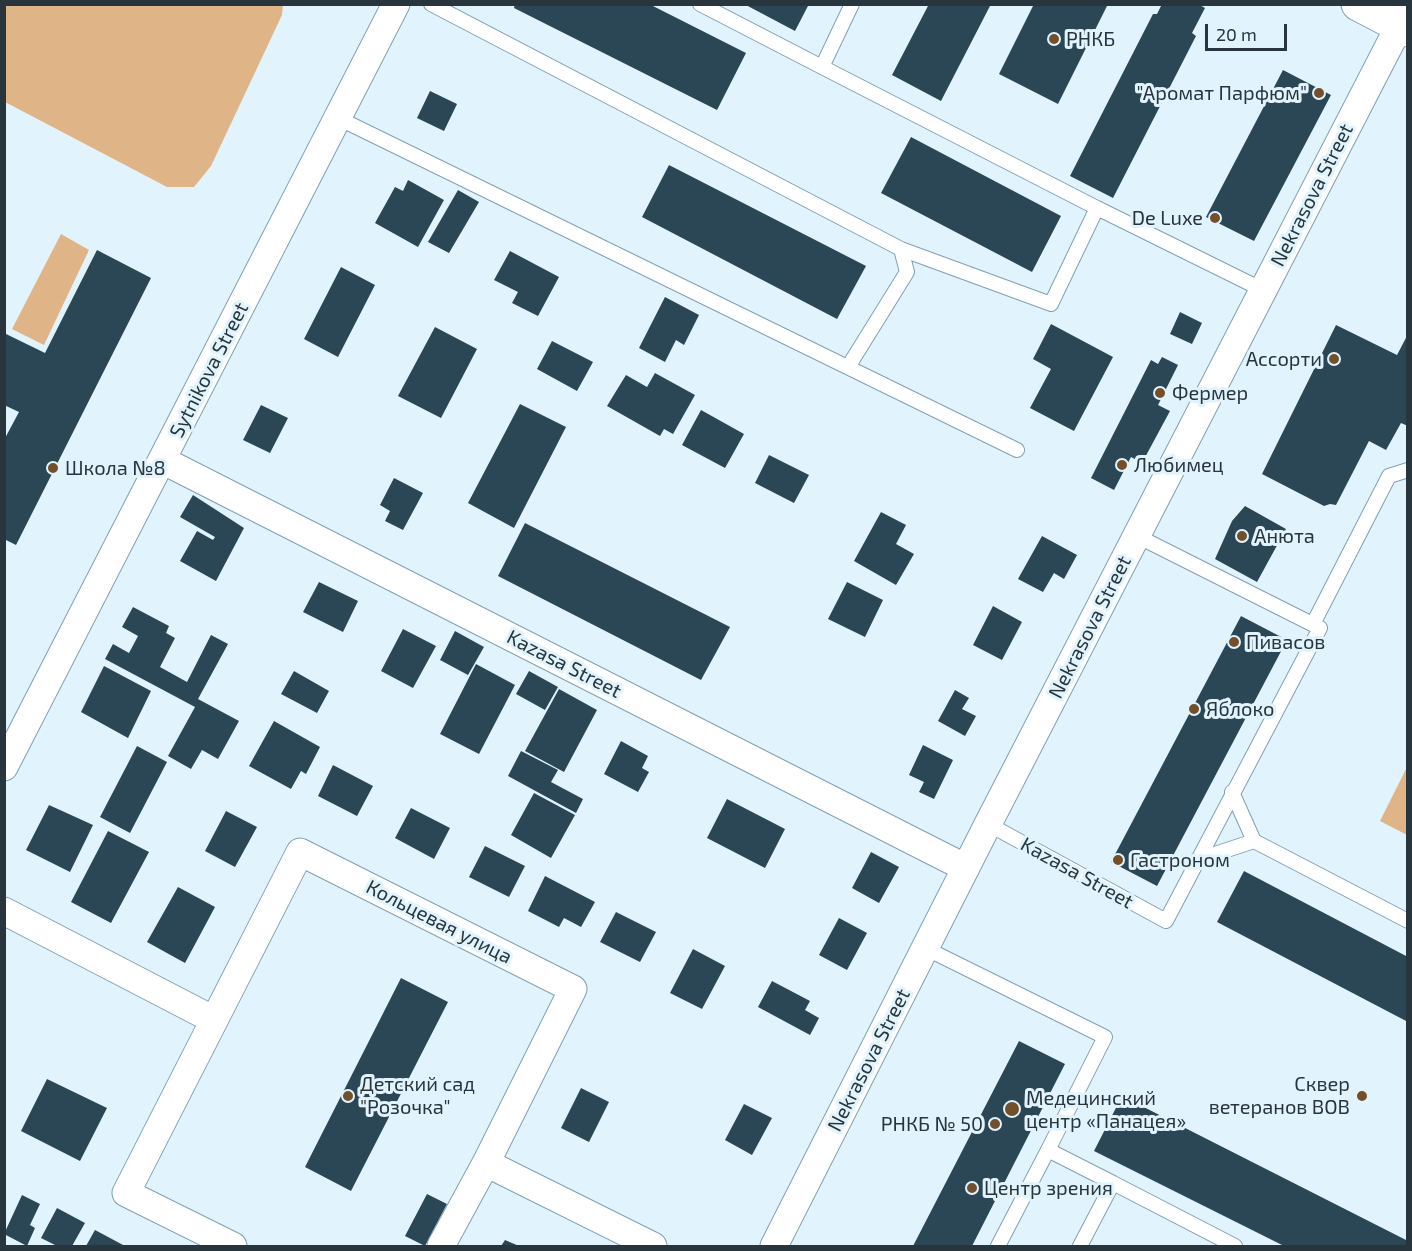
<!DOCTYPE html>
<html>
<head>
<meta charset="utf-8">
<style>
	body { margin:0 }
	#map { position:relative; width:1412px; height:1251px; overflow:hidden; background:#e1f4fe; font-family:"Exo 2",sans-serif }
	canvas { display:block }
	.frame { position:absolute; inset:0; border:6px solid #29353c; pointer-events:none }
	.scale { position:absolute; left:1205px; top:24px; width:82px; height:27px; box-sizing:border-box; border:3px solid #29353c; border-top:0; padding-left:8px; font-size:18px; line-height:21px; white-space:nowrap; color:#29353c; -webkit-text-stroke:4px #e1f4fe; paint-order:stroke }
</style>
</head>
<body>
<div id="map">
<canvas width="1412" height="1251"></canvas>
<div class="frame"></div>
<div class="scale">20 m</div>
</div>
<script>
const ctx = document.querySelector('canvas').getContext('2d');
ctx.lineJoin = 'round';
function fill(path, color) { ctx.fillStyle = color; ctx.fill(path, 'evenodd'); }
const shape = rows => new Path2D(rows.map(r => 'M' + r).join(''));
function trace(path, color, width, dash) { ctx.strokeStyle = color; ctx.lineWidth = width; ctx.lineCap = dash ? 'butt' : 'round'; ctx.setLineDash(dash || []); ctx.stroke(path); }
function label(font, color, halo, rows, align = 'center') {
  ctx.font = font + ' "Exo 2",sans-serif'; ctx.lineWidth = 6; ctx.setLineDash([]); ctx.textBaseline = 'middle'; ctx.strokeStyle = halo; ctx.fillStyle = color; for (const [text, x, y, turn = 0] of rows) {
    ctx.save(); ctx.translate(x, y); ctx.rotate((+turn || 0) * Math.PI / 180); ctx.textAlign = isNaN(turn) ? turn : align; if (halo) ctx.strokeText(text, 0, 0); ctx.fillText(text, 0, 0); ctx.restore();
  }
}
const green = shape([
	[283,5,282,15,211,166,194,187,167,187,5,102,5,5],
	[61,234,89,250,44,345,12,329],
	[1407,767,1407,835,1380,821]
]);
const building = shape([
	[515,4,649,4,746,53,717,110,514,8],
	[744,4,809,4,795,31],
	[929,4,991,4,941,101,892,75],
	[1034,4,1108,4,1058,104,999,74],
	[1162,4,1198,4,1205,8,1192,33,1196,36,1113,198,1070,176,1153,14,1157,14],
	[1283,70,1331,95,1254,241,1206,217],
	[430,91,457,104,444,131,417,118],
	[911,137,1061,216,1032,272,881,193],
	[669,165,866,266,837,319,642,217],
	[408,180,444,200,418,247,375,223,395,187,403,191],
	[458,190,479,202,449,253,428,242],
	[97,250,151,278,16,545,4,539,4,440,19,412,4,405,4,333,45,353],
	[510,251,559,277,538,316,512,303,518,292,494,280],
	[341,267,375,285,338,357,304,339],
	[665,297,699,315,684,345,676,340,665,362,639,348],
	[1180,312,1202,323,1192,344,1170,334],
	[1051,324,1113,357,1074,431,1030,408,1051,369,1033,359],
	[1336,325,1397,355,1408,334,1408,426,1401,423,1386,450,1369,441,1336,505,1330,504,1324,506,1262,474],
	[435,327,477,349,441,418,398,396],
	[552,341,593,362,577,391,537,369],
	[1162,357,1178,365,1158,405,1170,411,1142,463,1131,457,1114,490,1091,478,1151,360,1158,364],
	[655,373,695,395,673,434,664,429,660,436,607,406,626,375,647,387],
	[520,404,566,427,514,528,468,503],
	[261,405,288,418,270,453,243,440],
	[701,410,744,434,725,468,682,445],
	[769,455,809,475,794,503,755,483],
	[394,478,423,493,403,530,385,521,390,511,380,505],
	[193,495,244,528,216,581,180,561,197,531,213,540,215,537,180,517],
	[1245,506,1286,529,1257,582,1215,559,1232,521],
	[881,512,906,525,896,544,914,554,896,585,854,561],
	[525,523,730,627,701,680,498,576],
	[1042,536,1077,555,1064,579,1054,573,1043,592,1018,579],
	[319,582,358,601,343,632,303,612],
	[847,582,883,600,865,637,828,619],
	[993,606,1022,622,1002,660,973,645],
	[133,607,169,626,166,633,175,638,160,667,187,682,211,635,228,644,198,699,239,721,218,759,202,750,191,769,168,756,195,707,105,659,113,644,129,653,138,636,122,627],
	[1241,616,1287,640,1157,886,1111,862],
	[403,629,436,646,413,688,381,671],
	[455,631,484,647,468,675,440,660],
	[476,664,515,685,479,754,440,734],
	[104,666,151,691,128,738,81,712],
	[294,671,329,691,317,713,281,694],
	[529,671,558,687,545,710,516,694],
	[559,689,597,710,564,772,525,751],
	[955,690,969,698,962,709,976,716,965,736,938,721],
	[274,721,320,747,306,774,301,771,291,789,249,766],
	[621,741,648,756,642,768,649,772,638,792,604,774],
	[923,745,953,760,934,799,919,792,924,782,909,775],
	[137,746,167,762,130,833,100,817],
	[521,751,558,770,551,782,583,799,576,813,508,776],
	[333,765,373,786,357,816,318,796],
	[534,793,575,815,551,858,511,835],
	[727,799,785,829,765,868,707,838],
	[49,805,93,825,70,872,26,850],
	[411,808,450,828,434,859,395,838],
	[226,811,257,827,235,867,205,851],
	[108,831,149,852,111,923,71,902],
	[485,846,525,866,509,897,469,877],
	[871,852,899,867,879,903,852,888],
	[1244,871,1408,957,1408,1022,1217,922],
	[545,876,595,902,581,927,564,918,559,927,528,911],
	[178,887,215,907,185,963,147,942],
	[616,912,656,932,640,962,600,942],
	[839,918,867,933,847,970,819,955],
	[693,949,725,966,702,1009,670,993],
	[401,978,448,1002,351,1191,305,1167],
	[772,981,810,1001,805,1010,819,1018,810,1035,758,1007],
	[1019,1041,1065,1064,972,1246,913,1246],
	[47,1079,107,1108,80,1161,21,1131],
	[581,1088,609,1102,589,1142,561,1128],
	[1122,1096,1408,1241,1408,1246,1284,1246,1094,1151],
	[744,1104,772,1118,752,1155,725,1140],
	[427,1194,447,1204,425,1246,405,1236],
	[22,1195,40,1204,30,1225,35,1228,27,1246,4,1234],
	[57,1208,85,1223,72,1246,57,1246,41,1238],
	[95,1230,125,1246,86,1246],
	[505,1240,519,1246,501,1246]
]);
const lane = shape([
	[431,4,901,249,907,272,848,367],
	[700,4,822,67,852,4],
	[822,67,1097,208,1051,304,901,249],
	[338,118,1017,450],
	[1097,208,1263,290],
	[1313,624,1389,476,1408,470],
	[1232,792,1254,841],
	[988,824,1166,921,1320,628,1137,536],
	[1197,860,1254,841,1408,921],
	[925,948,1105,1037,1048,1150,1113,1183,1080,1246],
	[1113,1183,1235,1246],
	[998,1246,1048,1150]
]);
const street = shape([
	[162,460,966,868],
	[4,767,396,4],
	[4,911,214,1020],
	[486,1163,653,1246],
	[233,1246,126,1193,300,852,573,989,486,1163,441,1246],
	[774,1246,988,824,1408,9]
]);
const secondary = shape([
	[1358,4,1408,30]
]);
const markers = [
	[1054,39,6,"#735029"],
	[1319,93,6,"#735029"],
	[1215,218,6,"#735029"],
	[1334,359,6,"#735029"],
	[1160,393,6,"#735029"],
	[1122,465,6,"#735029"],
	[53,468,6,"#735029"],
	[1242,536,6,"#735029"],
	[1234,642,6,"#735029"],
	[1194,709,6,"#735029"],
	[1118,860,6,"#735029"],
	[348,1096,6,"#735029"],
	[1362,1096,6,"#735029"],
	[1012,1109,8,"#735029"],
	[995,1124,6,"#735029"],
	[972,1188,6,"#735029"]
];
const poiNames = [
	["РНКБ",1066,39],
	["\"Аромат Парфюм\"",1307,93,"right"],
	["De Luxe",1203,218,"right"],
	["Ассорти",1322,359,"right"],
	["Фермер",1172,393],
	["Любимец",1134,465],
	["Школа №8",65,468],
	["Анюта",1254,536],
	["Пивасов",1246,642],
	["Яблоко",1206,709],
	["Гастроном",1130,860],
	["Детский сад",360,1084],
	["\"Розочка\"",360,1107],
	["Сквер",1350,1084,"right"],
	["ветеранов ВОВ",1350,1107,"right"],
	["Медецинский",1026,1098],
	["центр «Панацея»",1026,1121],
	["РНКБ № 50",983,1124,"right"],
	["Центр зрения",984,1188]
];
const streetNames = [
	["Nekrasova Street",1312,195,-63],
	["Sytnikova Street",209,370,-63],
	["Nekrasova Street",1090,627,-63],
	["Kazasa Street",564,664,27],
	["Kazasa Street",1077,873,29],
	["Кольцевая улица",439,922,27],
	["Nekrasova Street",869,1060,-63]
];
fill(green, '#dfb487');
fill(building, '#2b4755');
trace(lane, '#82a0b0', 16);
trace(street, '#82a0b0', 29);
trace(secondary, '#82a0b0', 35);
trace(lane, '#fff', 14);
trace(street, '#fff', 27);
trace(secondary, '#fff', 33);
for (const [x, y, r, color] of markers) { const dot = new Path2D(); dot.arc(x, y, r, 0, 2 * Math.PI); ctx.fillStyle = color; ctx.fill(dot); trace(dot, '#e1f4fe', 2); }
label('20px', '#29353c', '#e1f4fe', poiNames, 'left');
label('20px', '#29353c', '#e1f4fe', streetNames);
</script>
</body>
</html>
